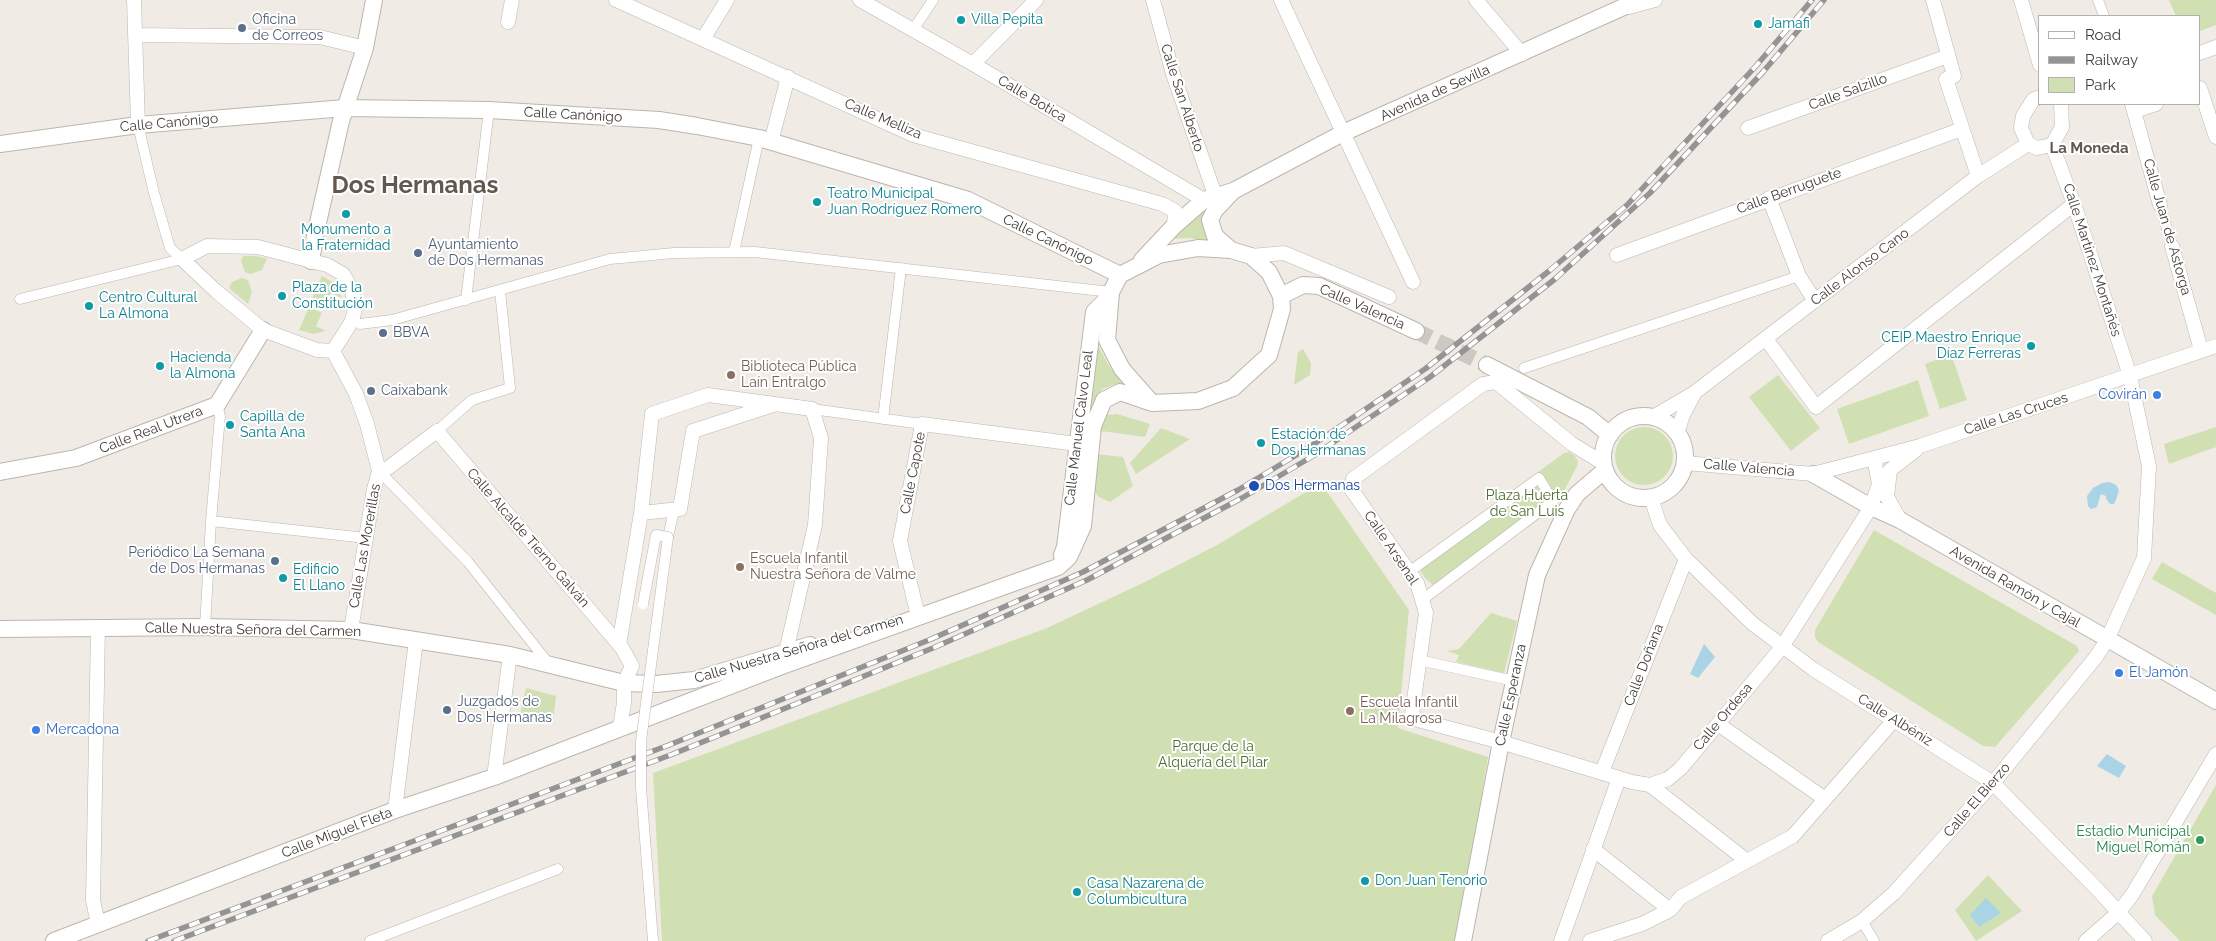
<!DOCTYPE html>
<html>
<head>
<meta charset="utf-8">
<style>
	body { margin:0 }
	#map { position:relative; width:2216px; height:941px; overflow:hidden; background:#f0ece5; font-family:Raleway,sans-serif }
	canvas { display:block }
	.legend { position:absolute; left:2038px; top:15px; width:162px; height:90px; box-sizing:border-box; background:#fff; border:1px solid #b3b1af; margin:0; padding:6px 9px; list-style:none; font-size:15px; color:#423c36 }
	.legend li { display:flex; align-items:center; gap:10px; height:25px }
	.legend b { width:25px; border:1px solid #b3b1af }
</style>
</head>
<body>
<div id="map">
<canvas width="2216" height="941"></canvas>
<ul class="legend">
<li><b style="height:6px;background:#fff"></b>Road</li>
<li><b style="height:6px;background:#949494"></b>Railway</li>
<li><b style="height:14px;background:#d0e0b2"></b>Park</li>
</ul>
</div>
<script>
const ctx = document.querySelector('canvas').getContext('2d');
ctx.lineJoin = 'round';
function fill(path, color) { ctx.fillStyle = color; ctx.fill(path, 'evenodd'); }
const shape = rows => new Path2D(rows.map(r => 'M' + r).join(''));
function trace(path, color, width, dash) { ctx.strokeStyle = color; ctx.lineWidth = width; ctx.lineCap = dash ? 'butt' : 'round'; ctx.setLineDash(dash || []); ctx.stroke(path); }
function label(font, color, halo, rows, align = 'center') {
  ctx.font = font + ' Raleway,sans-serif'; ctx.lineWidth = 4; ctx.setLineDash([]); ctx.textBaseline = 'middle'; ctx.strokeStyle = halo; ctx.fillStyle = color; for (const [text, x, y, turn = 0] of rows) {
    ctx.save(); ctx.translate(x, y); ctx.rotate((+turn || 0) * Math.PI / 180); ctx.textAlign = isNaN(turn) ? turn : align; if (halo) ctx.strokeText(text, 0, 0); ctx.fillText(text, 0, 0); ctx.restore();
  }
}
const green = shape([
	[2169,0,2216,0,2216,25,2200,31,2200,16,2176,16],
	[1205,208,1204,217,1210,242,1189,238,1170,239],
	[243,256,256,256,267,259,262,270,250,274,245,272,241,261],
	[322,276,334,283,342,298,331,293,325,307,311,301],
	[242,278,248,280,252,292,248,304,229,288,232,282],
	[309,307,322,313,316,326,326,331,313,334,299,330],
	[1095,340,1108,364,1125,385,1116,384,1102,389,1093,405,1091,400],
	[1303,349,1311,363,1310,375,1294,385,1298,352],
	[1951,354,1967,400,1940,409,1925,364],
	[1778,375,1820,428,1791,451,1749,397],
	[1918,380,1929,416,1849,444,1837,409],
	[1117,414,1150,424,1145,437,1101,431,1105,415],
	[2216,427,2216,447,2169,464,2164,444],
	'1615 456a29 29 0 1 1 58 0a29 29 0 1 1-58 0Z',
	[1161,428,1190,439,1136,474,1130,463],
	[1569,452,1575,456,1578,462,1577,466,1563,493,1549,512,1442,588,1434,586,1425,578,1419,568,1420,559,1564,453],
	[1096,454,1123,457,1133,486,1110,502,1099,497,1092,489],
	[1321,483,1409,610,1398,728,1488,757,1464,901,1455,941,662,941,653,773,1047,628,1145,582,1217,545],
	[1874,530,2077,646,2079,651,1995,747,1983,746,1818,642,1815,637,1815,630],
	[2162,562,2216,593,2216,615,2152,579],
	[1491,613,1517,621,1504,673,1456,662,1459,655,1447,651,1459,649],
	[526,688,556,696,553,722,520,715],
	[2216,785,2216,941,2180,941,2155,915,2152,896],
	[1988,875,2022,911,1976,941,1955,910]
]);
const water = shape([
	[2109,482,2116,485,2119,490,2116,500,2114,504,2110,504,2106,499,2106,496,2101,494,2097,507,2091,509,2088,506,2087,496,2093,488,2102,483],
	[1704,644,1715,657,1698,678,1690,674],
	[2107,754,2126,766,2119,778,2097,766],
	[1986,898,2001,913,1979,927,1970,915]
]);
const tertiaryTunnel = shape([
	[1416,331,1487,365]
]);
const pedestrian = shape([
	[2098,0,2104,16],
	[913,30,933,0],
	[138,125,154,193,170,248,182,259],
	[2160,205,2172,246],
	[734,252,759,138],
	[20,299,182,259],
	[466,300,489,110],
	[360,324,392,320,610,259,674,253,755,252,1111,292],
	[1524,368,1799,276],
	[812,409,922,424],
	[883,419,901,268],
	[437,431,472,400,510,388,500,291],
	[379,471,468,562,549,664],
	[211,521,366,538],
	[668,537,674,510],
	[1409,572,1539,478,1553,501,1422,600],
	[205,627,211,521,220,416,217,405],
	[1419,660,1514,681],
	[1862,921,1874,941],
	[370,941,558,869]
]);
const minor = shape([
	[134,0,138,125],
	[616,0,913,135,1162,204,1175,211,1174,226],
	[860,0,973,64,1204,200],
	[1153,0,1173,74,1215,195],
	[1281,0,1413,282],
	[1476,0,1522,54],
	[1933,0,1954,76,1946,79,1978,176],
	[2021,0,2040,65],
	[1629,7,1655,0],
	[508,22,512,0],
	[135,35,320,37,365,48],
	[703,39,727,0],
	[2200,53,2216,47],
	[973,64,1036,0],
	[2200,88,2216,137],
	[2040,97,2033,100,2023,116,2021,128,2028,144,2037,148,2052,145,2062,127,2061,104],
	[2132,104,2160,205],
	[2134,111,2156,104],
	[1748,128,1948,56],
	[771,142,788,77],
	[1769,198,1799,276,1815,301],
	[207,246,258,247,327,265,343,274,352,290,355,309,352,321,333,351,317,350,263,330,216,291,182,259,207,246],
	[2172,246,2201,350],
	[1617,255,1962,129],
	[1251,256,1284,253,1389,297],
	[1766,339,1816,407,2074,204],
	[333,351,356,394,367,424,379,471,374,489,351,630],
	[776,404,693,431,680,509,641,513,652,414,708,395,812,409,821,438,815,525,786,652],
	[1653,417,1694,393,1978,176,2028,144],
	[1677,433,1683,415,1694,394],
	[1603,463,1572,444,1496,382,1483,384,1353,479,1351,489,1417,583,1426,613,1412,714,1418,720,1501,742,1632,782,1650,785,1668,779,1681,768,1782,647,1871,507,1879,484,1874,458],
	[1685,463,1813,474,1920,446,2216,346],
	[379,471,388,468,437,431,622,648,632,666,624,683,624,703,620,727],
	[1651,498,1660,525,1686,559,1753,624,1813,669,1993,783,2098,890,2145,941],
	[1900,520,1887,497,1890,470,1916,450],
	[918,616,900,541,922,424,1077,444],
	[619,645,641,513],
	[1718,724,1825,799],
	[1602,772,1686,559],
	[494,777,510,655],
	[1650,785,1747,861],
	[395,810,416,640],
	[1593,849,1670,910],
	[98,924,93,900,98,628],
	[1561,941,1619,778],
	[1590,941,1642,924,1670,910,1681,897,1793,836,1894,720],
	[1828,941,1862,921,1894,893,1993,783,2096,657,2107,640,2144,558,2149,466,2130,376,2074,204,2052,145],
	[2086,941,2119,912,2132,895,2216,754]
]);
const tertiary = shape([
	[0,144,138,125,345,108,489,110,659,120,697,126,759,138,968,200,1120,275],
	[1231,250,1215,236,1210,220,1215,210,1233,191],
	[1142,260,1174,226,1204,200,1233,191,1343,133,1639,0],
	[311,261,315,236,341,121,365,48,374,0],
	[1281,296,1303,285,1319,286,1416,331],
	[1487,365,1588,417,1610,435],
	'1603 457a41 41 0 1 1 82 0a41 41 0 1 1-82 0Z',
	[0,472,76,458,217,405,263,330],
	[1813,474,1871,507,1900,520,2216,701],
	[1062,555,1065,547,1094,312,1111,295],
	[0,629,205,627,351,630,510,655,624,683,656,684,694,680,810,645],
	[54,941,395,810,494,777,779,667,1058,567,1069,557,1083,526,1093,426,1104,400,1120,392,1152,403,1198,401,1233,388,1269,355,1282,309,1281,296,1269,272,1251,256,1231,250,1198,248,1159,255,1120,275,1111,292,1107,340,1122,369,1152,403],
	[1463,941,1501,742,1537,575,1567,509,1577,494,1605,470]
]);
const rail = shape([
	[148,941,669,745,929,640,1083,572,1238,490,1308,448,1425,369,1549,271,1627,205,1756,66,1812,0],
	[174,941,673,754,933,648,1087,580,1242,498,1313,456,1430,377,1555,279,1650,193,1763,72,1824,0]
]);
const pedestrianBridge = shape([
	[643,604,656,535,668,537,641,741,641,788,653,941]
]);
const markers = [
	[961,20,5,"#0f9aa8"],
	[1758,24,5,"#0f9aa8"],
	[242,28,5,"#5c6f8a"],
	[817,202,5,"#0f9aa8"],
	[346,214,5,"#0f9aa8"],
	[418,253,5,"#5c6f8a"],
	[282,296,5,"#0f9aa8"],
	[89,306,5,"#0f9aa8"],
	[383,333,5,"#5c6f8a"],
	[2031,346,5,"#0f9aa8"],
	[160,366,5,"#0f9aa8"],
	[731,375,5,"#8d6e63"],
	[371,391,5,"#5c6f8a"],
	[2157,395,5,"#3f7fe0"],
	[230,425,5,"#0f9aa8"],
	[1261,443,5,"#0f9aa8"],
	[1254,486,6,"#1a4fb4"],
	[275,561,5,"#5c6f8a"],
	[740,567,5,"#8d6e63"],
	[283,578,5,"#0f9aa8"],
	[2119,673,5,"#3f7fe0"],
	[447,710,5,"#5c6f8a"],
	[1350,711,5,"#8d6e63"],
	[36,730,5,"#3f7fe0"],
	[2200,840,5,"#2e9e5b"],
	[1365,881,5,"#0f9aa8"],
	[1077,892,5,"#0f9aa8"]
];
const serviceNames = [
	["Oficina",252,20],
	["de Correos",252,36],
	["Ayuntamiento",428,245],
	["de Dos Hermanas",428,261],
	["BBVA",393,333],
	["Caixabank",381,391],
	["Periódico La Semana",265,553,"right"],
	["de Dos Hermanas",265,569,"right"],
	["Juzgados de",457,702],
	["Dos Hermanas",457,718]
];
const cultureNames = [
	["Villa Pepita",971,20],
	["Jamafi",1768,24],
	["Teatro Municipal",827,194],
	["Juan Rodríguez Romero",827,210],
	["Monumento a",346,230,"center"],
	["la Fraternidad",346,246,"center"],
	["Plaza de la",292,288],
	["Constitución",292,304],
	["Centro Cultural",99,298],
	["La Almona",99,314],
	["CEIP Maestro Enrique",2021,338,"right"],
	["Díaz Ferreras",2021,354,"right"],
	["Hacienda",170,358],
	["la Almona",170,374],
	["Capilla de",240,417],
	["Santa Ana",240,433],
	["Estación de",1271,435],
	["Dos Hermanas",1271,451],
	["Edificio",293,570],
	["El Llano",293,586],
	["Don Juan Tenorio",1375,881],
	["Casa Nazarena de",1087,884],
	["Columbicultura",1087,900]
];
const streetNames = [
	["Calle Salzillo",1848,92,-20],
	["Avenida de Sevilla",1435,93,-24],
	["Calle San Alberto",1182,98,72],
	["Calle Botica",1032,99,31],
	["Calle Canónigo",573,115,3],
	["Calle Melliza",883,119,23],
	["Calle Canónigo",169,123,-5],
	["Calle Berruguete",1789,191,-20],
	["Calle Juan de Astorga",2167,227,74],
	["Calle Canónigo",1048,240,26],
	["Calle Martínez Montañés",2092,260,72],
	["Calle Alonso Cano",1860,267,-37],
	["Calle Valencia",1362,307,24],
	["Calle Las Cruces",2016,414,-18],
	["Calle Manuel Calvo Leal",1079,428,-83],
	["Calle Real Utrera",151,430,-21],
	["Calle Valencia",1749,468,5],
	["Calle Capote",913,473,-79],
	["Calle Alcalde Tierno Galván",528,538,49],
	["Calle Las Morerillas",365,546,-80],
	["Calle Arsenal",1391,548,56],
	["Avenida Ramón y Cajal",2015,587,30],
	["Calle Nuestra Señora del Carmen",253,630,1],
	["Calle Nuestra Señora del Carmen",799,649,-16],
	["Calle Doñana",1644,665,-69],
	["Calle Esperanza",1511,695,-78],
	["Calle Ordesa",1723,717,-50],
	["Calle Albéniz",1895,720,32],
	["Calle El Bierzo",1977,800,-49],
	["Calle Miguel Fleta",337,833,-21]
];
const educationNames = [
	["Biblioteca Pública",741,367],
	["Laín Entralgo",741,383],
	["Escuela Infantil",750,559],
	["Nuestra Señora de Valme",750,575],
	["Escuela Infantil",1360,703],
	["La Milagrosa",1360,719]
];
const shopNames = [
	["Covirán",2147,395,"right"],
	["El Jamón",2129,673],
	["Mercadona",46,730]
];
const transitNames = [
	["Dos Hermanas",1265,486]
];
const parkNames = [
	["Plaza Huerta",1527,496],
	["de San Luis",1527,512],
	["Parque de la",1213,747],
	["Alquería del Pilar",1213,763]
];
const leisureNames = [
	["Estadio Municipal",2190,832],
	["Miguel Román",2190,848]
];
const neighbourhoodNames = [
	["La Moneda",2089,148]
];
const townNames = [
	["Dos Hermanas",415,186]
];
fill(green, '#d0e0b2');
fill(water, '#a8d4e6');
trace(tertiaryTunnel, '#cdc9c2', 16, [16, 8]);
trace(pedestrian, '#bdb5ac', 11);
trace(minor, '#bdb5ac', 15);
trace(tertiary, '#bdb5ac', 18);
trace(pedestrian, '#fff', 10);
trace(minor, '#fff', 14);
trace(tertiary, '#fff', 16);
trace(rail, '#949494', 5.5);
trace(rail, '#fff', 4, [11]);
trace(pedestrianBridge, '#bdb5ac', 11, []);
trace(pedestrianBridge, '#fff', 10);
for (const [x, y, r, color] of markers) { const dot = new Path2D(); dot.arc(x, y, r, 0, 2 * Math.PI); ctx.fillStyle = color; ctx.fill(dot); trace(dot, '#fff', 2); }
label('14px', '#4e5e75', '#fff', serviceNames, 'left');
label('14px', '#0d838f', '#fff', cultureNames, 'left');
label('14px', '#423c36', '#fff', streetNames);
label('14px', '#785e54', '#fff', educationNames, 'left');
label('14px', '#366cbe', '#fff', shopNames, 'left');
label('14px', '#164399', '#fff', transitNames, 'left');
label('14px', '#4d6c30', '#fff', parkNames);
label('14px', '#27864d', '#fff', leisureNames, 'right');
label('bold 15px', '#63584e', '#fff', neighbourhoodNames);
label('bold 24px', '#63584e', '#fff', townNames);
</script>
</body>
</html>
